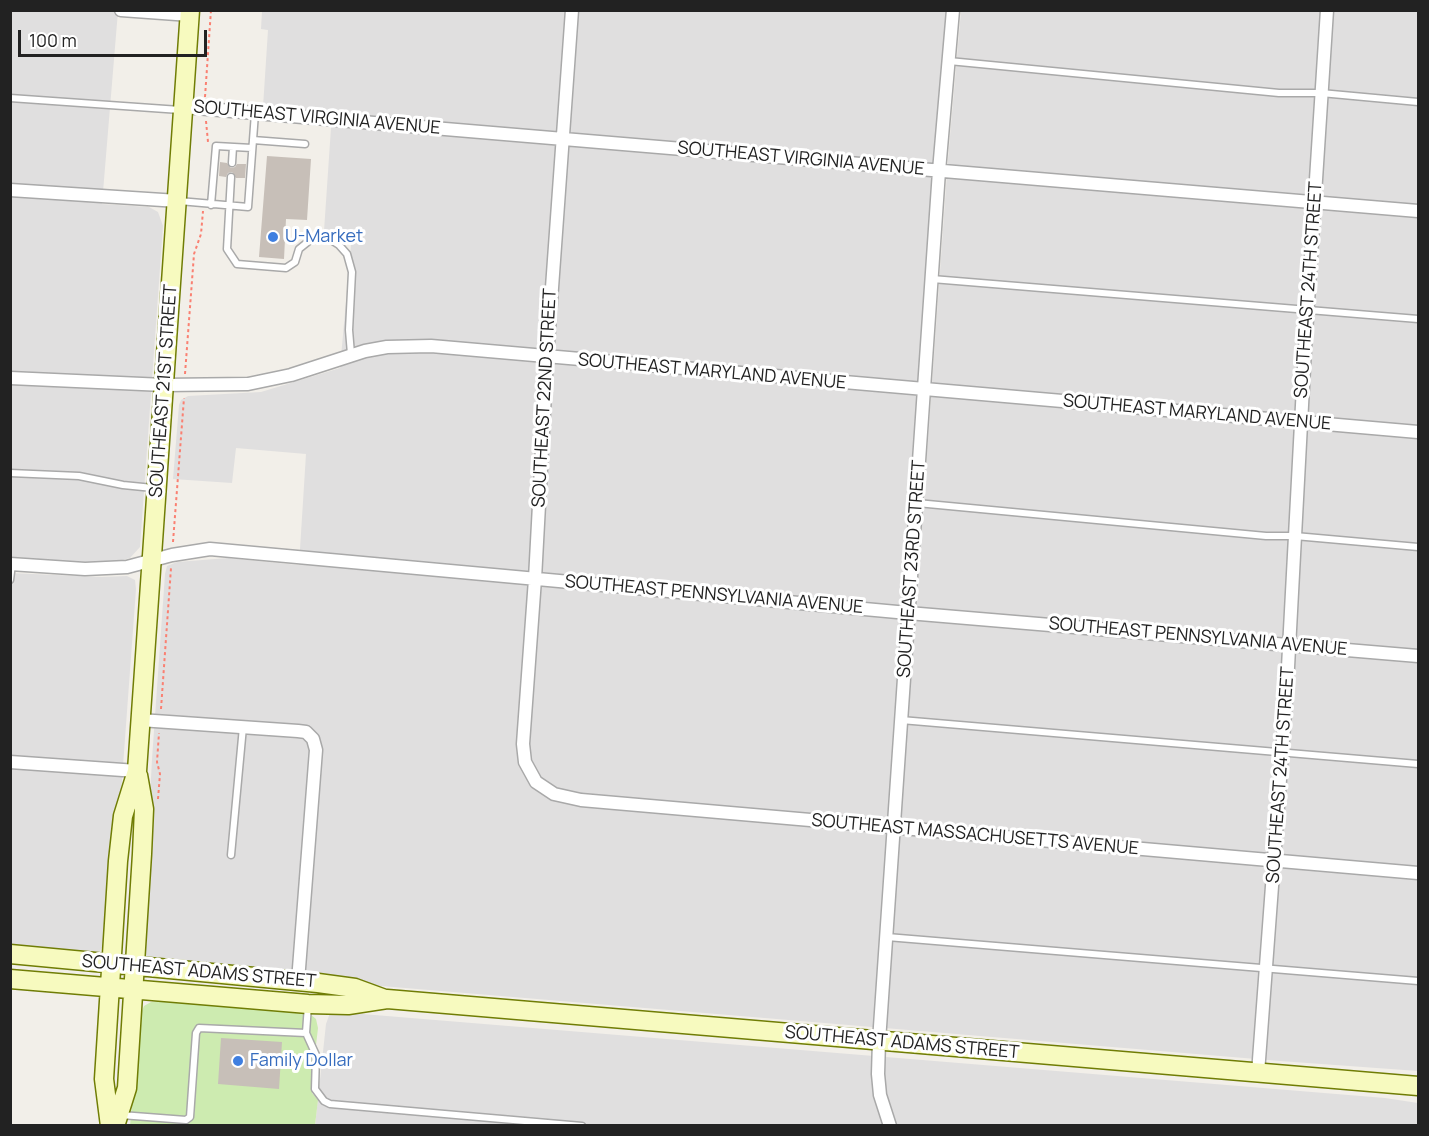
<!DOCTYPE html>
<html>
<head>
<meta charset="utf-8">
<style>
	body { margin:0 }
	#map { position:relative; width:1429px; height:1136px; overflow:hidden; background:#f2efe9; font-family:Manrope,sans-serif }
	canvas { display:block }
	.frame { position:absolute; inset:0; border:12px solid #222; pointer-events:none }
	.scale { position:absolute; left:18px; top:30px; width:189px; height:27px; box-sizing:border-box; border:3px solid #222; border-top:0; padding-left:8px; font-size:18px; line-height:21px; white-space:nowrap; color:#222; -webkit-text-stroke:4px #fff; paint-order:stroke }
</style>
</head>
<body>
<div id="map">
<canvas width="1429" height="1136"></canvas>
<div class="frame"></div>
<div class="scale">100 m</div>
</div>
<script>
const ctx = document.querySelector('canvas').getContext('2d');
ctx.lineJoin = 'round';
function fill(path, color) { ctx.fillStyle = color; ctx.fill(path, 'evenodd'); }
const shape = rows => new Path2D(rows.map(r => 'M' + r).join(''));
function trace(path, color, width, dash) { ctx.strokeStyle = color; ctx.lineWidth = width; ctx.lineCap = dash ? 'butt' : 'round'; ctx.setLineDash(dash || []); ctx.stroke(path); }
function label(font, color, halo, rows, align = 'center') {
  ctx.font = font + ' Manrope,sans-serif'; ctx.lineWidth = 6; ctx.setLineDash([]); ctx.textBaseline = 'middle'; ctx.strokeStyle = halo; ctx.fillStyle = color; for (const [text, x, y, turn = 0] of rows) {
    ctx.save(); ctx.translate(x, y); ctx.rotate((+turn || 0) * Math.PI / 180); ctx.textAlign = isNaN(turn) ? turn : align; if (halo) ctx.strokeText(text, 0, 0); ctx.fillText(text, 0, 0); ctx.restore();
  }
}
const residential = shape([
	[10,11,118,11,102,204,149,207,158,212,163,226,140,547,130,558,116,562,94,563,11,557],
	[262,11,947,11,880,929,893,930,948,159,961,11,1418,11,1418,1071,1280,1061,381,986,155,962,145,956,142,948,152,759,165,574,167,566,177,562,228,558,299,565,306,454,236,448,232,483,173,479,179,405,181,400,188,396,261,392,340,368,352,234,324,231,332,113,263,107,268,30,261,29],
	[10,573,102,577,127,576,135,580,136,589,121,793,105,942,100,951,93,955,11,949],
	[338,1012,1385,1098,1418,1103,1418,1126,315,1126,326,1024,330,1013]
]);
const grass = shape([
	[164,1000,309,1013,316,1019,318,1028,312,1079,312,1093,318,1100,315,1125,130,1126,139,1018,144,1006,151,1002]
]);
const building = shape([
	[267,156,311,159,307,220,286,219,284,259,259,257],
	[220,162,227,163,231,168,235,167,237,164,246,164,245,178,236,178,232,172,228,173,226,177,219,176],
	[221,1038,282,1042,279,1089,218,1084]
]);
const path = shape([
	[205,97,211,10],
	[206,121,208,142],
	[185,374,194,254,201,234,203,211],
	[173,542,184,398],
	[161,709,171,568],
	[158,799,160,774,157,762,159,733]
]);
const service = shape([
	[949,61,1279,93,1321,93,1418,102],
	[10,98,180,110],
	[253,140,305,144],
	[232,163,233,147],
	[231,177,227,249,237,264,286,268,295,262,299,249,314,237,328,238,339,245,347,254,352,272,349,330,351,354],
	[179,201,248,207,255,113],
	[211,205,216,146,252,148],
	[932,279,1418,319],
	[10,473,79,476,123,485,153,488],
	[917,503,1266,536,1295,536,1418,547],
	[10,580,12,564],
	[901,720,1418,764],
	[231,855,243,727],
	[887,937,1418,981],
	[306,1033,316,1055,315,1089,324,1101,330,1104,582,1126],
	[121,1115,186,1120,190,1117,196,1033,199,1028,306,1033,308,1005]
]);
const minor = shape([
	[121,10,190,15],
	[572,10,547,357,535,579,523,744,525,762,536,782,554,794,581,800,1418,873],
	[184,107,1418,211],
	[10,190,178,201],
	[10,378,164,385,248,384,291,375,365,351,387,347,431,346,1418,432],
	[10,564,85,569,127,567,172,555,210,549,908,613,1418,656],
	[140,720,298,731,306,732,313,739,316,750,298,981],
	[10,762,137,771],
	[1258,1073,1287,686,1305,349,1327,10],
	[890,1126,880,1095,878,1074,879,1041,939,171,953,10]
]);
const secondary = shape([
	[10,954,318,983,355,988,385,999],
	[10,979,308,1004,348,1005,387,999,1418,1086],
	[110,1126,104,1079,118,861,123,816,137,771,190,10],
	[115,1126,127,1088,142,854,144,809,138,775]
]);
const markers = [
	[273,237,6,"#3f7fe0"],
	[238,1061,6,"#3f7fe0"]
];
const streetNames = [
	["SOUTHEAST VIRGINIA AVENUE",317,118,5],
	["SOUTHEAST VIRGINIA AVENUE",801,159,5],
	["SOUTHEAST 24TH STREET",1309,290,-86],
	["SOUTHEAST MARYLAND AVENUE",712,372,5],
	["SOUTHEAST 21ST STREET",164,391,-86],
	["SOUTHEAST 22ND STREET",545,398,-87],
	["SOUTHEAST MARYLAND AVENUE",1197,413,5],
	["SOUTHEAST 23RD STREET",912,569,-86],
	["SOUTHEAST PENNSYLVANIA AVENUE",714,595,5],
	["SOUTHEAST PENNSYLVANIA AVENUE",1198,637,5],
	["SOUTHEAST 24TH STREET",1281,775,-86],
	["SOUTHEAST MASSACHUSETTS AVENUE",975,835,5],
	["SOUTHEAST ADAMS STREET",199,972,5],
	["SOUTHEAST ADAMS STREET",902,1043,5]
];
const shopNames = [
	["U-Market",285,237],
	["Family Dollar",250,1061]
];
fill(residential, '#e0dfdf');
fill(grass, '#cdebb0');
fill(building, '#c7bfb8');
trace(service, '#a9a9a9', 9);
trace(minor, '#a9a9a9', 15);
trace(secondary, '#707d05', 21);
trace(path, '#fa8072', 2, [3, 3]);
trace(service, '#fff', 6);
trace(minor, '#fff', 12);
trace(secondary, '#f7fabf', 18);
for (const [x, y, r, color] of markers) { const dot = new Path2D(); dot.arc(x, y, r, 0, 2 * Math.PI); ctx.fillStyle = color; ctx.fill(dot); trace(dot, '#fff', 2); }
label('18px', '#222', '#fff', streetNames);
label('18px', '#366cbe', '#fff', shopNames, 'left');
</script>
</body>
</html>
